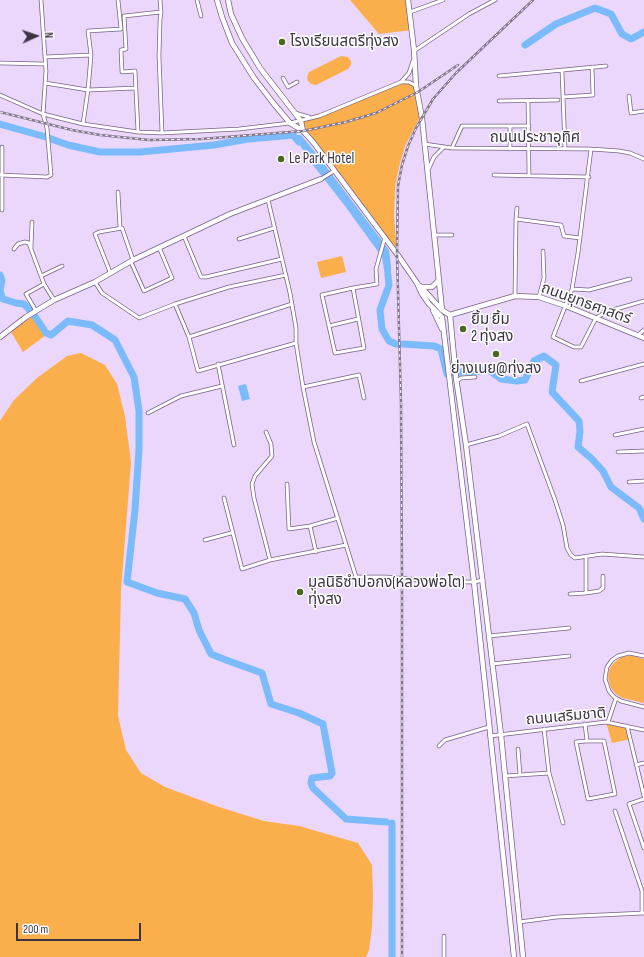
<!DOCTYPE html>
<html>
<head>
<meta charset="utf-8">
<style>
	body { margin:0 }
	#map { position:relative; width:644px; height:957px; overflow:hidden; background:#ebd6fc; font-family:"Sofia Sans Condensed",sans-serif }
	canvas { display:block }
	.north { position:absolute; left:16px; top:16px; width:40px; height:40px; -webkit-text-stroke:3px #fff; paint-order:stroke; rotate:87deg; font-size:11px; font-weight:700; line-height:16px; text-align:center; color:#3c3443 }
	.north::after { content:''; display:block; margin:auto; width:14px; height:18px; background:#3c3443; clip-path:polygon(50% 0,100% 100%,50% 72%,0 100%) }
	.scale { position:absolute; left:16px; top:923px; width:125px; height:18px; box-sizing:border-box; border:2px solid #3c3443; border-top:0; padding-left:5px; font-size:12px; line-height:14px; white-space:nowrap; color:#3c3443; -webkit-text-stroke:3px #fff; paint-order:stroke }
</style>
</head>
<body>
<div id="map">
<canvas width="644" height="957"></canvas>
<div class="north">N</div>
<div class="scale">200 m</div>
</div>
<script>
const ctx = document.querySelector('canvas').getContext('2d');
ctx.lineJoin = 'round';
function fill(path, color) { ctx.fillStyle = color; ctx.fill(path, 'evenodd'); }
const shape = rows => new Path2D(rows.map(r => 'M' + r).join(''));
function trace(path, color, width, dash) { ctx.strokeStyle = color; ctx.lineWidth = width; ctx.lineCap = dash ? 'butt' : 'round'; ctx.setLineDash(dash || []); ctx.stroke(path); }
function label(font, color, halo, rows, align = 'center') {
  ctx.font = font + ' "Sofia Sans Condensed","Noto Sans Thai",sans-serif'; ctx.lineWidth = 3; ctx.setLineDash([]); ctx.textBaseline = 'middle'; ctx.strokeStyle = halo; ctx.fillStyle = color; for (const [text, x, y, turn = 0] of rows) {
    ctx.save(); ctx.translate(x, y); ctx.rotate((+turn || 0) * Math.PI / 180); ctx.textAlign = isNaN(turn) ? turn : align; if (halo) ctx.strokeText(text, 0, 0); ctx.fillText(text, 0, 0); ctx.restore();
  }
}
const green = shape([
	[350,0,408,0,412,30,379,34],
	[341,56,348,57,351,61,351,65,348,69,316,85,311,84,308,81,307,77,309,72],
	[406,81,416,86,421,115,405,146,399,167,395,187,394,217,397,254,303,131,301,121,319,116],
	[342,256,346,272,321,278,317,262],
	[34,315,46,335,23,352,11,332],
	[81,353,105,365,117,384,125,416,131,462,121,590,118,716,126,750,141,773,165,787,219,807,264,821,299,826,358,843,372,865,373,896,372,927,369,950,366,957,0,957,0,421,14,400,37,378,67,356],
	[626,656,633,656,644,659,644,703,622,698,616,694,611,688,609,682,608,675,610,668,614,663,620,658],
	[606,722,627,726,631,739,612,743]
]);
const water = shape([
	[293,135,301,135,319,157,389,250,391,266,391,283,386,283,382,257,345,206,313,165],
	[246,384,250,399,242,401,238,386]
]);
const river = shape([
	[525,45,556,24,595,8,611,14,622,34,631,39,644,32],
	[0,124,46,137,68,145,100,152,140,152,214,145,248,139,283,136,293,135,299,142],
	[0,275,2,280,0,291],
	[388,275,389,285,380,310,382,329,389,341,396,344],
	[0,291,3,299,16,303,24,304,34,315,46,333,51,335,68,321,92,325,115,340,134,377,139,411,139,449,135,510,127,582,157,593,185,599,194,613,199,630,211,654,226,660,262,673,271,704,299,713,323,724,332,773,330,776,312,778,311,783,313,788,346,819,386,822],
	[403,344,434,346,441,349,447,374,469,371,475,372,487,369,501,379,517,381,525,380,534,361,544,356,556,365,552,392,579,421,580,431,578,447,591,458,603,471,611,487,639,508,644,519],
	[392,823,392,957]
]);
const street = shape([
	[197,0,201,16],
	[410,12,443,0],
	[414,51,469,14,495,0],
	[45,57,91,55],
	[0,63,45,64],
	[562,71,565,148],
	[499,76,606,66],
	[283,78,288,87,297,82],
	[401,82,409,82,416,86],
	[45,83,88,90,91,55,88,31,121,29,118,0],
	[0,95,43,114,83,124,88,90,136,88],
	[629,96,631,113,644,111],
	[563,97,593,95,592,67],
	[499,101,558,100],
	[528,101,529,175],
	[295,113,309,117],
	[83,124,138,132,162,133,159,56,160,20,161,12,160,0],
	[138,132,135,71,122,72,121,50,126,49,124,16,161,12],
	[162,133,239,129,290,123,319,116,401,82,409,73,413,61],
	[424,144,452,148,591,149,619,151,630,153,644,159],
	[452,148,462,126,529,126],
	[510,149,510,126],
	[591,149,578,253,572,289,553,337,574,347,581,347,596,318,606,312,644,301],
	[428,170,434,157,444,147],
	[0,175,47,177,51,175,47,128,43,114,46,71,41,0],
	[494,175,589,177],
	[321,179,334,171],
	[118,192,120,228],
	[268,200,290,293,296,328,296,343,303,387,314,442,356,577,386,577,447,582,474,582,483,580],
	[2,210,2,147],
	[516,219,517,208],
	[435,235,452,235],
	[184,236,201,277,206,277,282,259],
	[239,239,274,228],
	[14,249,18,244,25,242,29,243,31,249,32,222],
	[31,249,44,284,54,300],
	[131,262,144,291,172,278,159,247],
	[110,272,95,234,99,232,122,228,133,260],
	[41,276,62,266],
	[95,282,102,293,139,318,175,304,229,287,286,275],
	[353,288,364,348,335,353,322,295,353,288,377,284,376,269,385,237],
	[572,289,589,290,630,279],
	[515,296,516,219,561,225,564,236,580,238],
	[539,297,544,278,543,251],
	[175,304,189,337,198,371,296,343],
	[36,311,26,294,44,284],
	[329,326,358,319],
	[638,335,644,330],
	[189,337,292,304],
	[218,364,234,445],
	[457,381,461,378,475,377],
	[581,381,644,364],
	[303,387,359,375,364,398],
	[641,398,644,397],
	[148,413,181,396,222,386],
	[266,432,271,444,272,456,255,476,252,484,254,498,270,560],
	[615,435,644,429],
	[466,445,499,436,527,424,555,500,563,525,567,548,571,555,575,558,602,554,644,557],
	[618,452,644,451],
	[629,482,644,481],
	[287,484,289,529,310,526,338,518],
	[224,498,242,569,270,560,346,545],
	[310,526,316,552],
	[205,540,231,533],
	[586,593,599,591,603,588,603,576],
	[570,594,586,593,586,556],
	[489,636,569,628],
	[644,656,629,653,618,656,612,660,607,667,605,679,609,691,614,697,621,701,644,707],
	[492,664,569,656],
	[608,722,616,698],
	[585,724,587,741,604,741,615,794,588,799,576,742,587,741],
	[627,726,644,796],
	[544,729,549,773],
	[490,736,606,722,644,730],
	[439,746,445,740,489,727],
	[518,749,520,775],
	[636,765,644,763],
	[505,776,549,773,563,823],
	[644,799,629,804,644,848],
	[615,811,642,891,642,913],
	[519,922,557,917,644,913],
	[444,936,444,957]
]);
const secondary = shape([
	[217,0,222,17,232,43,254,78,274,104,290,123,303,131,313,142,397,254,417,283,422,294,429,304,442,317,474,582,514,957],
	[228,0,231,14,242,38,260,68,301,121,303,131],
	[408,0,414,50,416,86,422,118,442,310],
	[420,286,442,310,450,315,456,378,466,445,501,735,523,957],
	[421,287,432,287,439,280],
	[433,310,442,329],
	[450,315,515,296,539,297,566,306,644,338],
	[0,337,26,317,54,300,95,282,133,260,230,214,321,179]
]);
const rail = shape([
	[0,112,72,130,100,135,149,140,201,139,303,131,346,122,376,113,418,92,458,65],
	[402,957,402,578,401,403,397,254,398,186,402,165,408,146,416,128,433,99,456,73,533,0]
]);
const markers = [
	[282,42,4,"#48681f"],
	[281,159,4,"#48681f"],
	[463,329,4,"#48681f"],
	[496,354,4,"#48681f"],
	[300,592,4,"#48681f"]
];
const poiNames = [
	["โรงเรียนสตรีทุ่งสง",290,42],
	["Le Park Hotel",289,159],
	["ยิ้ม ยิ้ม",471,320],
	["2 ทุ่งสง",471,337],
	["ย่างเนย@ทุ่งสง",496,369,"center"],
	["มูลนิธิซำปอกง(หลวงพ่อโต)",308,583],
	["ทุ่งสง",308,600]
];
const streetNames = [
	["ถนนประชาอุทิศ",535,138],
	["ถนนยุทธศาสตร์",586,304,20],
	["ถนนเสริมชาติ",566,717,-5]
];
fill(green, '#faae4c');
fill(water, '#7bbbfc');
trace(river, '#7bbbfc', 7);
trace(street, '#756384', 4.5);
trace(secondary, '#756384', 6);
trace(street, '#fff', 3);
trace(secondary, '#fff', 4.5);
trace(rail, '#857790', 2.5);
trace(rail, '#fff', 1, [3]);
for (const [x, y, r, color] of markers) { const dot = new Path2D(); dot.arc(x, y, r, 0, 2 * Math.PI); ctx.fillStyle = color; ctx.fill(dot); trace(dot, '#fff', 1.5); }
label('15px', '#3c3443', '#fff', poiNames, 'left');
label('15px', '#3c3443', '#fff', streetNames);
</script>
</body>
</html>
